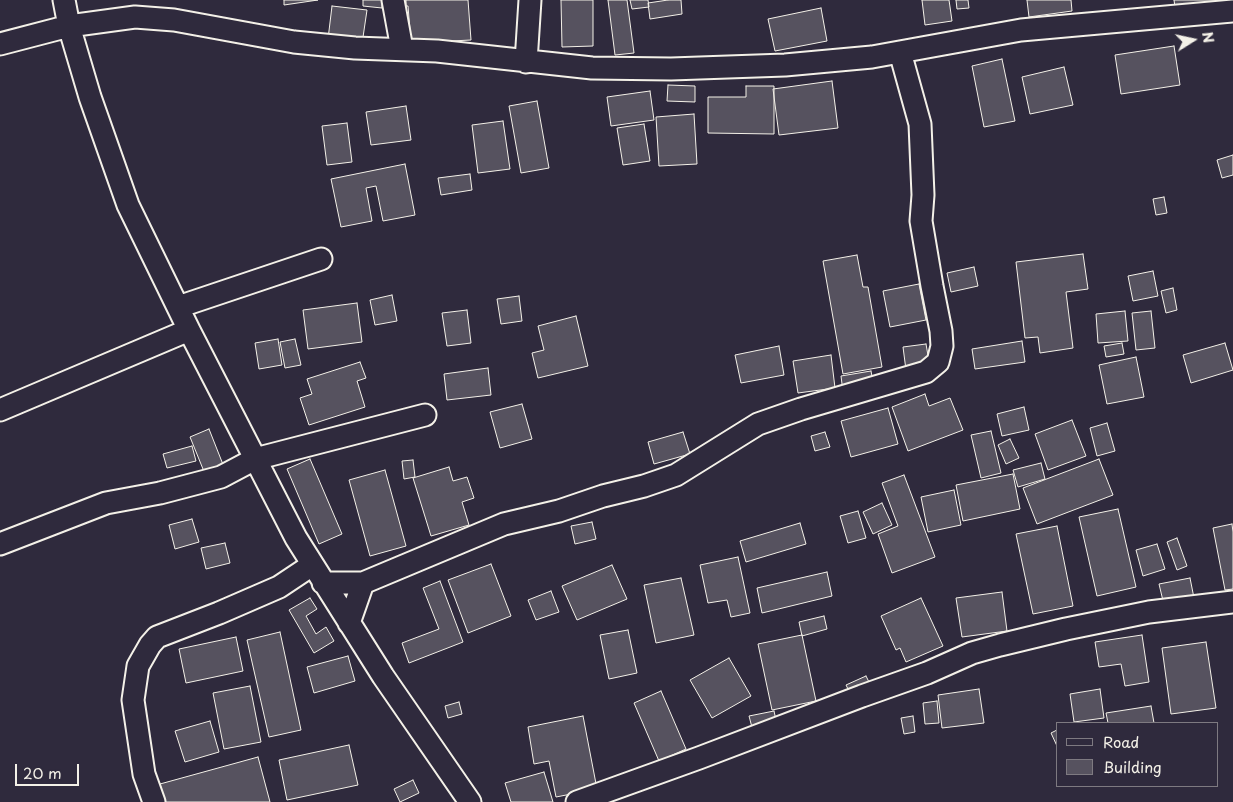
<!DOCTYPE html>
<html>
<head>
<meta charset="utf-8">
<style>
	body { margin:0 }
	#map { position:relative; width:1233px; height:802px; overflow:hidden; background:#2f2a3d; font-family:"Playpen Sans",sans-serif }
	canvas { display:block }
	.legend { position:absolute; left:1056px; top:722px; width:162px; height:65px; box-sizing:border-box; background:#2f2a3d; border:1px solid #7e7a81; margin:0; padding:6px 9px; list-style:none; font-size:15px; color:#f4f1e8 }
	.legend li { display:flex; align-items:center; gap:10px; height:25px }
	.legend b { width:25px; border:1px solid #7e7a81 }
	.north { position:absolute; left:1168px; top:15px; width:50px; height:50px; -webkit-text-stroke:4px #2f2a3d; paint-order:stroke; rotate:80deg; font-size:14px; font-weight:700; line-height:20px; text-align:center; color:#f4f1e8 }
	.north::after { content:''; display:block; margin:auto; width:18px; height:22px; background:#f4f1e8; clip-path:polygon(50% 0,100% 100%,50% 72%,0 100%) }
	.scale { position:absolute; left:15px; top:764px; width:64px; height:22px; box-sizing:border-box; border:2px solid #f4f1e8; border-top:0; padding-left:6px; font-size:15px; line-height:18px; white-space:nowrap; color:#f4f1e8; -webkit-text-stroke:4px #2f2a3d; paint-order:stroke }
</style>
</head>
<body>
<div id="map">
<canvas width="1233" height="802"></canvas>
<ul class="legend">
<li><b style="height:6px;background:#2f2a3d"></b>Road</li>
<li><b style="height:14px;background:#56525f"></b>Building</li>
</ul>
<div class="north">N</div>
<div class="scale">20 m</div>
</div>
<script>
const ctx = document.querySelector('canvas').getContext('2d');
ctx.lineJoin = 'round';
function fill(path, color) { ctx.fillStyle = color; ctx.fill(path, 'evenodd'); }
const shape = rows => new Path2D(rows.map(r => 'M' + r).join(''));
function trace(path, color, width, dash) { ctx.strokeStyle = color; ctx.lineWidth = width; ctx.lineCap = dash ? 'butt' : 'round'; ctx.setLineDash(dash || []); ctx.stroke(path); }
const building = shape([
	[284,0,318,0,284,5,284,0],
	[363,0,382,0,382,8,363,6,363,0],
	[406,0,468,0,471,40,411,43,408,6,406,6,406,0],
	[561,0,593,0,593,46,562,47,561,0],
	[608,0,627,0,634,53,615,55,608,0],
	[630,0,648,0,649,7,632,9,630,0],
	[668,0,681,0,682,14,650,19,648,3,668,0],
	[922,0,949,0,952,21,925,25,922,0],
	[956,0,968,0,969,8,957,9,956,0],
	[1027,0,1071,0,1072,11,1029,17,1027,0],
	[1174,0,1229,0,1175,7,1174,0],
	[332,6,367,10,362,44,328,39,332,6],
	[821,8,827,41,775,51,768,19,821,8],
	[1174,46,1180,85,1121,94,1115,55,1174,46],
	[1002,59,1015,121,984,127,972,66,1002,59],
	[1064,67,1073,105,1030,114,1022,77,1064,67],
	[832,81,838,128,779,135,773,89,832,81],
	[668,85,695,86,695,102,667,101,668,85],
	[746,86,774,86,774,134,708,133,708,97,746,97,746,86],
	[650,91,654,120,611,126,607,97,650,91],
	[537,101,549,168,521,173,509,106,537,101],
	[406,106,411,140,371,145,366,112,406,106],
	[694,114,697,164,659,166,656,117,694,114],
	[503,121,510,169,478,173,472,125,503,121],
	[347,123,352,162,327,165,322,126,347,123],
	[644,124,650,161,623,165,617,128,644,124],
	[1233,155,1233,175,1222,178,1217,160,1233,155],
	[405,164,415,215,383,221,376,186,366,188,372,221,341,227,331,179,405,164],
	[470,174,472,190,441,195,438,178,470,174],
	[1164,197,1167,213,1156,215,1153,199,1164,197],
	[1083,254,1088,289,1066,292,1073,348,1040,353,1038,337,1025,338,1016,262,1083,254],
	[857,255,863,287,868,287,882,367,843,374,823,261,857,255],
	[974,267,978,286,951,292,947,273,974,267],
	[1153,271,1158,296,1133,301,1128,276,1153,271],
	[919,284,926,320,890,327,883,291,919,284],
	[1173,288,1177,310,1166,313,1161,291,1173,288],
	[392,295,397,321,375,325,370,300,392,295],
	[519,296,522,321,501,324,497,299,519,296],
	[357,303,362,342,308,349,303,310,357,303],
	[467,310,471,343,447,346,442,313,467,310],
	[1125,311,1128,341,1098,343,1096,314,1125,311],
	[1151,311,1155,348,1136,350,1132,313,1151,311],
	[576,316,588,366,538,378,532,353,544,350,538,326,576,316],
	[278,339,282,365,259,369,255,343,278,339],
	[295,339,301,365,285,368,280,342,295,339],
	[1022,341,1025,362,975,369,972,349,1022,341],
	[1122,343,1124,354,1106,357,1104,346,1122,343],
	[1225,343,1233,370,1191,383,1183,355,1225,343],
	[926,344,930,367,906,370,903,347,926,344],
	[779,346,784,375,741,383,735,355,779,346],
	[831,355,835,388,798,393,793,361,831,355],
	[1136,357,1144,397,1107,404,1099,365,1136,357],
	[360,362,366,378,357,381,365,407,309,425,300,398,312,394,307,379,360,362],
	[488,368,491,395,447,400,444,374,488,368],
	[871,371,874,387,843,392,841,376,871,371],
	[925,394,929,406,950,398,963,430,908,451,892,407,925,394],
	[522,404,532,439,500,448,490,412,522,404],
	[1024,407,1029,430,1002,436,997,414,1024,407],
	[888,408,898,444,851,457,841,421,888,408],
	[1072,420,1086,456,1048,470,1035,434,1072,420],
	[1107,423,1115,451,1097,456,1090,428,1107,423],
	[209,429,224,467,205,474,190,437,209,429],
	[991,431,1001,473,981,478,971,435,991,431],
	[683,432,690,454,654,464,648,442,683,432],
	[825,432,830,447,815,451,811,436,825,432],
	[1010,439,1019,458,1006,464,998,445,1010,439],
	[192,446,196,461,167,468,163,454,192,446],
	[310,459,342,534,319,544,287,469,310,459],
	[1099,459,1113,495,1037,524,1023,488,1099,459],
	[413,460,415,477,404,479,402,461,413,460],
	[1041,463,1045,479,1018,487,1013,470,1041,463],
	[449,467,453,481,467,477,474,498,462,502,469,525,431,536,413,478,449,467],
	[385,470,406,546,370,556,349,480,385,470],
	[1013,474,1020,509,963,521,956,485,1013,474],
	[904,475,935,557,892,573,878,534,898,526,882,483,904,475],
	[954,490,961,525,928,532,921,497,954,490],
	[882,503,892,525,873,534,863,512,882,503],
	[1118,509,1136,587,1097,596,1079,517,1118,509],
	[858,511,866,538,848,543,840,516,858,511],
	[192,519,199,542,175,549,169,525,192,519],
	[592,522,596,539,575,544,571,526,592,522],
	[800,523,806,544,746,562,740,541,800,523],
	[1232,524,1233,532,1233,589,1225,590,1213,528,1232,524],
	[1057,526,1073,606,1033,614,1016,534,1057,526],
	[1177,538,1187,566,1177,570,1167,542,1177,538],
	[225,543,230,563,206,569,201,548,225,543],
	[1157,544,1165,569,1143,576,1136,550,1157,544],
	[738,557,750,613,731,617,727,600,708,603,700,565,738,557],
	[491,564,511,616,468,633,448,580,491,564],
	[612,565,627,599,577,620,562,586,612,565],
	[827,572,832,596,762,613,757,588,827,572],
	[681,578,694,635,656,643,644,585,681,578],
	[1190,578,1194,598,1164,605,1159,584,1190,578],
	[440,581,463,642,409,663,402,643,439,629,423,588,440,581],
	[551,591,559,612,536,620,528,600,551,591],
	[1002,592,1007,631,962,637,956,598,1002,592],
	[310,598,317,609,306,616,316,634,326,627,334,641,314,653,289,610,310,598],
	[921,598,943,646,906,662,900,648,896,650,881,616,921,598],
	[824,616,827,629,802,636,799,622,824,616],
	[628,630,637,673,609,679,600,635,628,630],
	[280,632,301,730,269,737,247,640,280,632],
	[802,635,816,701,772,710,758,644,802,635],
	[1142,635,1149,682,1125,686,1121,664,1099,667,1095,642,1142,635],
	[236,637,243,671,186,683,179,649,236,637],
	[1206,642,1216,708,1171,714,1162,648,1206,642],
	[348,656,355,681,314,693,307,667,348,656],
	[729,658,751,696,712,718,690,680,729,658],
	[866,676,871,686,851,695,846,685,866,676],
	[250,686,261,742,224,749,213,693,250,686],
	[979,689,984,723,942,728,938,695,979,689],
	[1100,689,1104,718,1074,722,1070,694,1100,689],
	[661,691,686,749,659,761,634,703,661,691],
	[937,701,939,723,925,724,923,703,937,701],
	[459,702,462,714,448,718,445,706,459,702],
	[1151,706,1154,723,1108,723,1106,713,1151,706],
	[774,711,778,729,754,735,749,716,774,711],
	[583,716,597,789,556,797,549,761,534,764,528,727,583,716],
	[913,716,915,732,904,734,901,718,913,716],
	[210,721,219,752,185,762,175,731,210,721],
	[1057,730,1057,746,1051,733,1057,730],
	[349,745,358,785,287,800,279,760,349,745],
	[258,757,270,802,165,802,160,784,258,757],
	[544,772,553,802,511,802,505,783,544,772],
	[413,780,419,793,400,802,394,789,413,780]
]);
const minor = shape([
	[64,0,69,26,90,97,128,205,189,330,296,538,383,676,470,802],
	[393,0,402,49],
	[0,44,69,26,135,17,174,20,294,42,355,48,437,51,592,68,671,69,785,65,872,57,1021,30,1233,11],
	[526,62,530,0],
	[178,307,321,259],
	[0,410,189,330],
	[0,544,106,503,160,493,221,477,255,459,425,415],
	[323,583,363,583,504,524,559,511,603,496,644,486,676,475,758,424,801,409,926,372,938,362,942,346,941,331,932,286,921,221,923,195,920,124,900,52],
	[349,623,363,583],
	[154,802,144,774,133,700,138,666,150,645,157,637,219,613,279,587,312,565],
	[577,802,699,758,862,696,927,673,972,653,1000,645,1066,629,1149,612,1233,602]
]);
fill(building, '#56525f');
trace(building, '#f4f1e8', 1);
trace(minor, '#f4f1e8', 25);
trace(minor, '#2f2a3d', 21);
</script>
</body>
</html>
